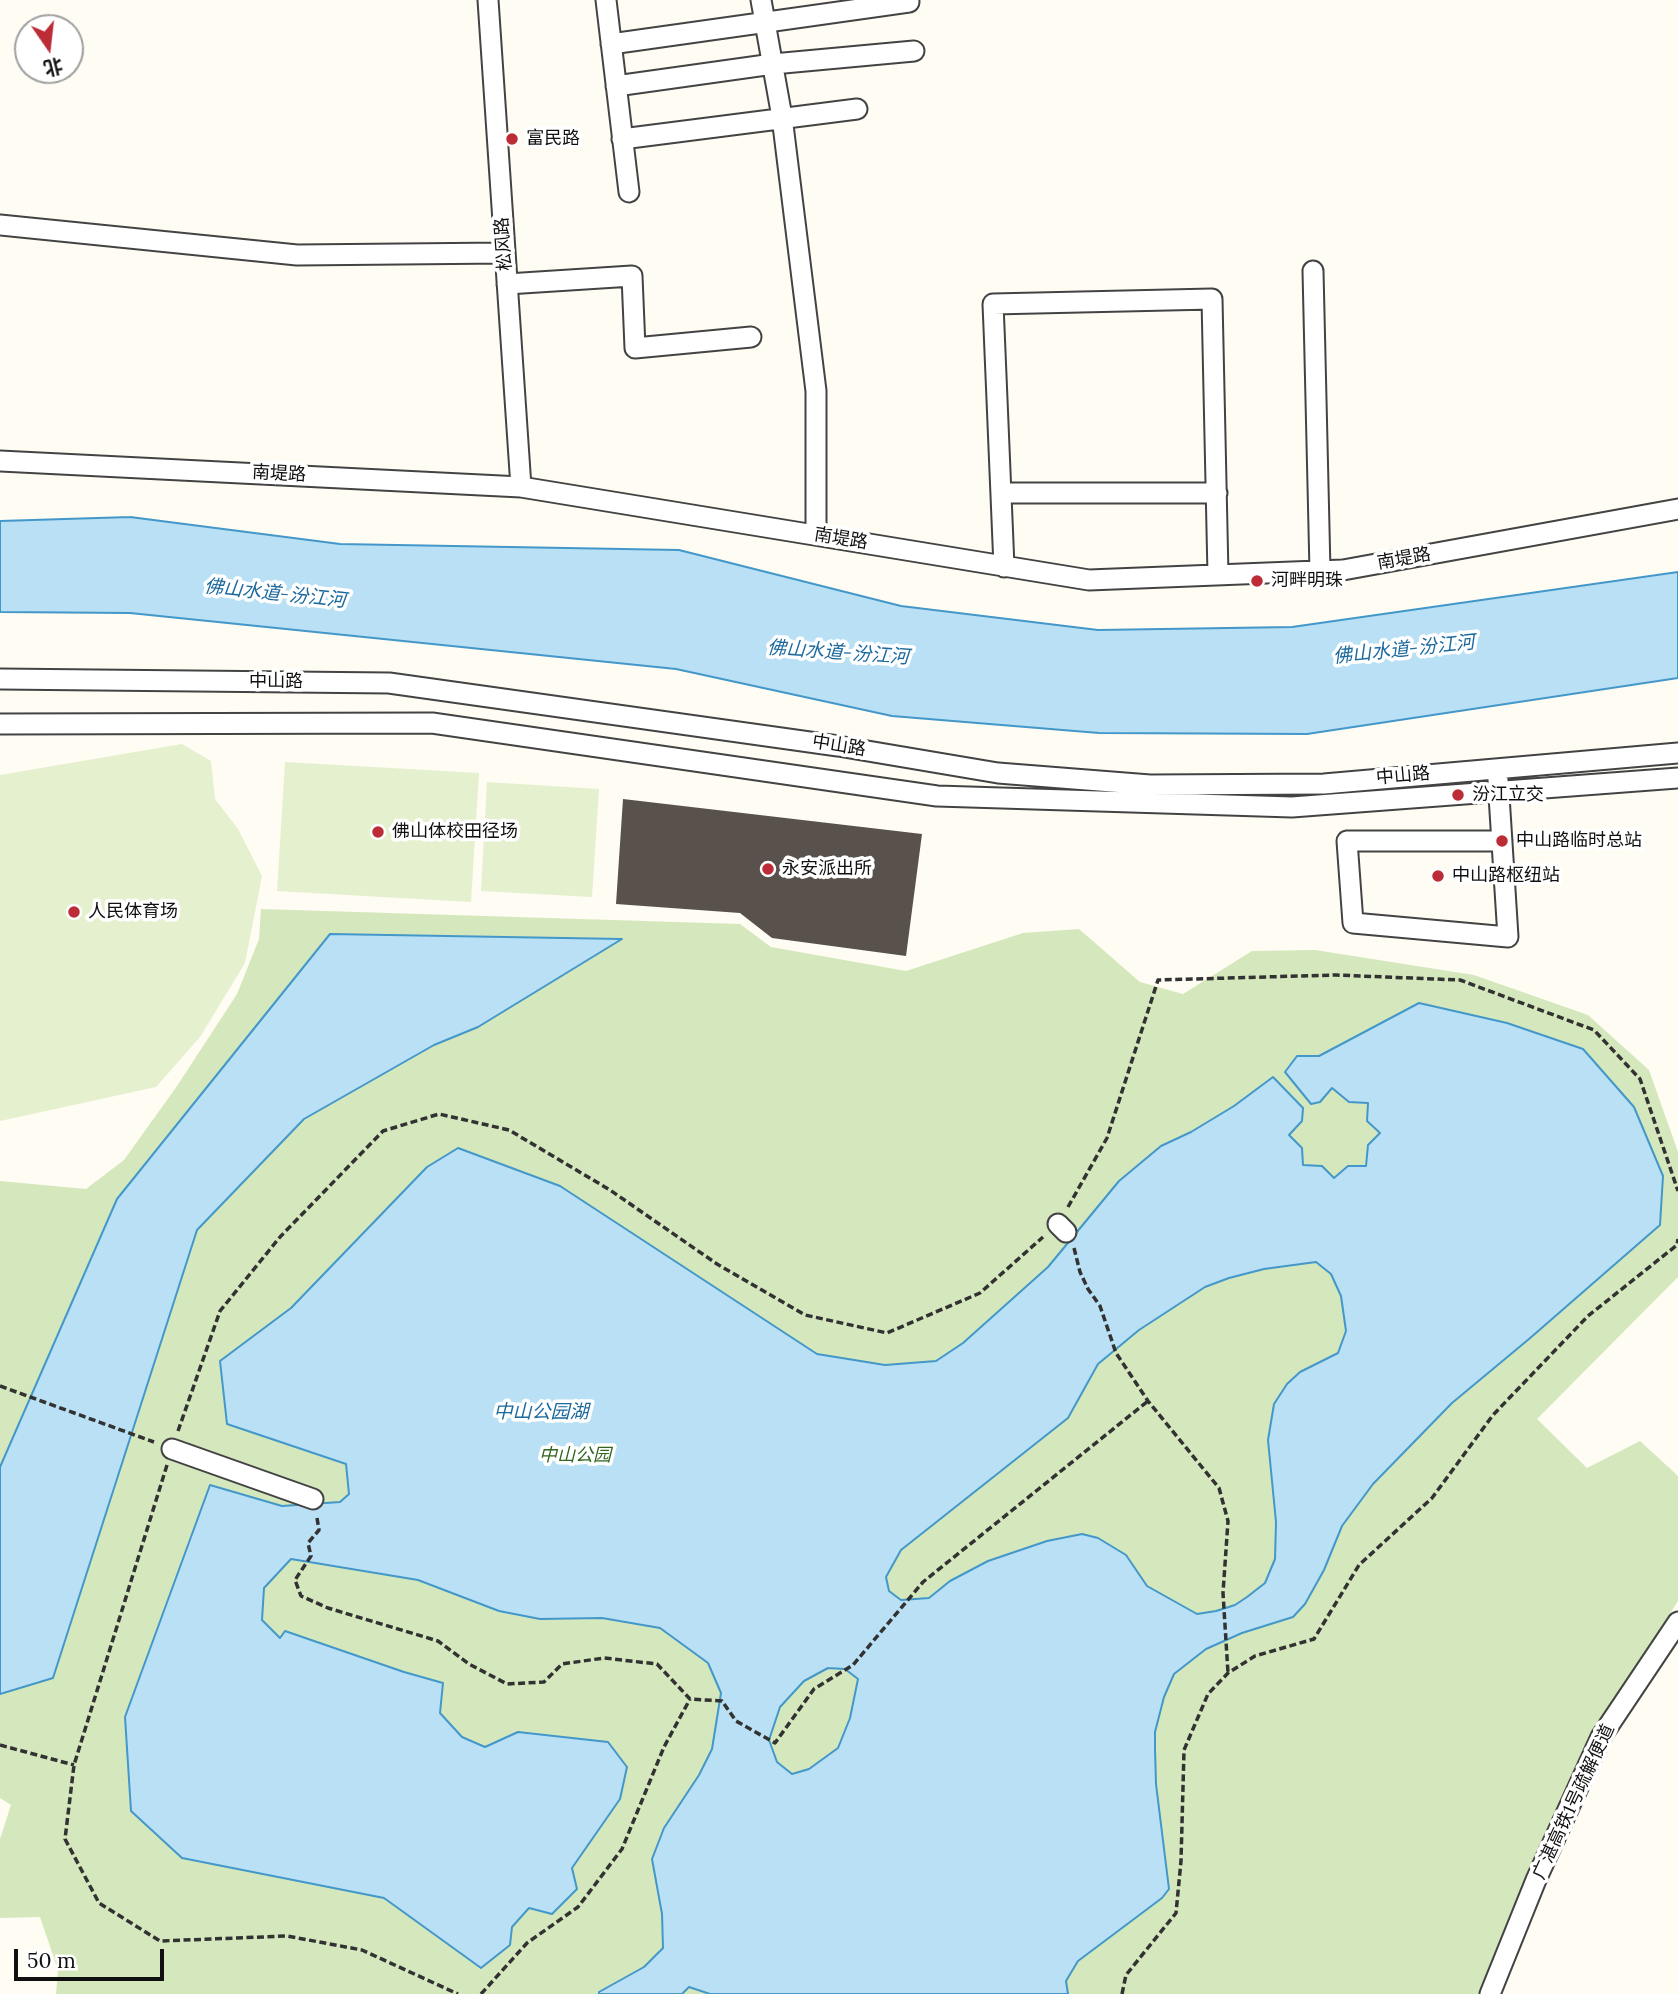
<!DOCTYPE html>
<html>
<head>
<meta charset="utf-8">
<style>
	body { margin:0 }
	#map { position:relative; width:1678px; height:1994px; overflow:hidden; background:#fefcf3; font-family:Lora,"Noto Sans SC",serif }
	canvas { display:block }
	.north { position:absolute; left:14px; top:14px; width:70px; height:70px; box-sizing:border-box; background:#fff; border:2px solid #9f9f9f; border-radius:50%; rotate:166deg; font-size:19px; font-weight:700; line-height:28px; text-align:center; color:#101010 }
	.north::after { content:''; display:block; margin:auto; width:24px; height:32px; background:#bb2c37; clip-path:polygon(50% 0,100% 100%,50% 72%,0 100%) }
	.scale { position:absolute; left:14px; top:1949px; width:150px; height:32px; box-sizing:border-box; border:4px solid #101010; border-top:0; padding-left:9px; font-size:21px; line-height:24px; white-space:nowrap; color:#101010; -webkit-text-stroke:5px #fff; paint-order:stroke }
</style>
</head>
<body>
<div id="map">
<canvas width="1678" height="1994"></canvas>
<div class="north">北</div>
<div class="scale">50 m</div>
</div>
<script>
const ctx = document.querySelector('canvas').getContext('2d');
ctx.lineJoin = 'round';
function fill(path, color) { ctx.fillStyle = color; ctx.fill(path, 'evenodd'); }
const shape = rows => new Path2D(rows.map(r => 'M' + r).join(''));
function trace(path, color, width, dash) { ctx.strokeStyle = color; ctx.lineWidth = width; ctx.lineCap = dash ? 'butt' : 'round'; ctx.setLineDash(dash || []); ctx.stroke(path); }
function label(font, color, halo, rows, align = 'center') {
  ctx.font = font + ' Lora,"Noto Sans SC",serif'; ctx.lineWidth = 7; ctx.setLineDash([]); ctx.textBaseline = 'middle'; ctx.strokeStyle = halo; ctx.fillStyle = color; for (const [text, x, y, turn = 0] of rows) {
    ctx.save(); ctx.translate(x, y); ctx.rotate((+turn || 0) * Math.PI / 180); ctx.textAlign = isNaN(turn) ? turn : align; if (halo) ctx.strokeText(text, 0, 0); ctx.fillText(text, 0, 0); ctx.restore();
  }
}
const green = shape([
	[261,909,740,924,771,947,906,971,1023,933,1079,929,1140,982,1183,994,1252,951,1315,950,1474,975,1588,1015,1649,1070,1678,1152,1678,1277,1537,1419,1587,1468,1640,1441,1678,1476,1678,1601,1587,1744,1485,1994,56,1994,58,1970,40,1917,0,1918,0,1839,11,1805,0,1798,0,1181,86,1189,124,1160,177,1086,237,994,259,939]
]);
const pitch = shape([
	[182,744,211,761,215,799,238,829,262,876,245,963,200,1037,156,1087,0,1121,0,775],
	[285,762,479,773,471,902,277,891],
	[487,782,599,789,592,897,481,891]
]);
const water = shape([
	[130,517,340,544,679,550,901,606,1098,630,1292,627,1678,572,1678,678,1307,734,1099,733,892,716,676,669,130,613,0,612,0,521,130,517],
	[330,934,622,939,478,1027,434,1045,304,1119,197,1230,53,1678,0,1694,0,1467,117,1199,330,934],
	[1419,1003,1507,1023,1583,1049,1634,1107,1663,1176,1660,1225,1529,1339,1452,1403,1373,1484,1342,1526,1324,1570,1305,1604,1293,1617,1242,1633,1206,1649,1174,1674,1164,1697,1155,1732,1155,1749,1156,1784,1169,1889,1162,1898,1078,1961,1066,1981,1068,1994,710,1994,689,1987,682,1994,599,1994,599,1992,644,1967,663,1948,662,1914,652,1859,664,1828,699,1775,712,1749,721,1693,708,1663,660,1628,602,1618,540,1619,499,1611,418,1580,291,1559,264,1588,262,1620,280,1638,285,1631,404,1672,443,1683,440,1713,462,1737,485,1747,518,1732,608,1742,627,1767,620,1799,572,1868,577,1889,552,1914,529,1908,512,1927,510,1945,481,1968,384,1898,182,1858,131,1811,125,1717,210,1485,282,1506,340,1502,349,1494,346,1464,227,1424,220,1361,291,1308,427,1167,458,1148,560,1186,817,1354,885,1365,936,1361,963,1343,1048,1267,1119,1181,1161,1146,1191,1132,1234,1106,1273,1077,1303,1108,1302,1121,1289,1135,1302,1148,1303,1165,1322,1166,1334,1178,1348,1166,1366,1166,1368,1145,1380,1133,1367,1121,1368,1103,1349,1102,1332,1088,1320,1102,1311,1104,1285,1072,1297,1056,1319,1056,1419,1003],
	[1316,1262,1331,1274,1341,1296,1346,1331,1338,1353,1300,1372,1287,1384,1274,1404,1268,1440,1276,1522,1275,1559,1265,1583,1247,1597,1235,1605,1216,1611,1197,1614,1147,1586,1126,1555,1098,1538,1082,1534,1047,1541,988,1561,950,1581,929,1598,901,1600,889,1591,886,1577,901,1550,1068,1418,1098,1364,1139,1330,1205,1287,1229,1278,1264,1269,1316,1262],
	[828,1668,845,1669,858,1679,850,1718,838,1748,809,1769,792,1774,777,1762,769,1740,780,1707,804,1681,828,1668]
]);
const building = shape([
	[623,799,922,834,906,956,772,938,740,913,616,904]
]);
const path = shape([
	[1068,1207,1107,1138,1158,980,1336,975,1460,980,1594,1030,1640,1079,1678,1191],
	[1074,1248,1080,1272,1088,1289,1100,1306,1116,1353,1148,1401,1219,1488,1228,1521,1223,1593,1228,1673],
	[0,1386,154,1442],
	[178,1431,220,1311,280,1237,383,1131,439,1114,509,1130,610,1190,717,1264,805,1315,887,1333,980,1293,1043,1237],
	[167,1465,74,1765,65,1839,99,1903,160,1941,287,1936,362,1950,458,1994],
	[317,1518,319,1530,308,1543,311,1556,295,1580,301,1596,328,1608,438,1641,469,1664,507,1684,544,1682,562,1664,604,1658,657,1664,690,1699,722,1701,736,1721,775,1743,814,1689,853,1665,923,1582,1148,1401],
	[0,1745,74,1765],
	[481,1994,527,1943,578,1907,622,1849,664,1747,690,1699],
	[1122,1994,1126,1975,1176,1913,1181,1861,1184,1750,1208,1694,1228,1673,1255,1656,1314,1639,1359,1565,1432,1498,1493,1415,1588,1316,1677,1245,1678,1239]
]);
const minor = shape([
	[488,0,521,487],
	[606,0,629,192],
	[761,0,782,117,816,391,816,535],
	[611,44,909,2],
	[616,86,773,64,914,51],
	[622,139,857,109],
	[0,225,297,255,504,253],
	[1313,271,1320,571],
	[507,284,632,276,635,348,751,337],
	[0,461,521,487,1089,580,1343,570,1678,509],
	[1001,493,1217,493],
	[1004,567,993,304,1212,299,1218,575],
	[0,679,389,683,838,746,998,773,1150,785,1324,784,1678,753],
	[0,724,432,723,937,796,1292,807,1678,778],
	[1498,780,1508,937,1353,923,1347,841,1502,841],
	[1058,1224,1066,1232],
	[172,1449,313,1499],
	[1490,1994,1536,1880,1601,1737,1678,1622]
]);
const markers = [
	[512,139,7,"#bb2c37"],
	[1257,581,7,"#bb2c37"],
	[1458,795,7,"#bb2c37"],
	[378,832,7,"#bb2c37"],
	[1502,841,7,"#bb2c37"],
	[768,869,7,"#bb2c37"],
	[1438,876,7,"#bb2c37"],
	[74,912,7,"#bb2c37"]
];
const poiNames = [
	["富民路",526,139],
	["河畔明珠",1271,581],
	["汾江立交",1472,795],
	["佛山体校田径场",392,832],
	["中山路临时总站",1516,841],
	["永安派出所",782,869],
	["中山路枢纽站",1452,876],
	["人民体育场",88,912]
];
const streetNames = [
	["松风路",504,244,-94],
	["南堤路",279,474,3],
	["南堤路",841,539,9],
	["南堤路",1404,559,-10],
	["中山路",276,682],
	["中山路",839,746,9],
	["中山路",1403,776,-5],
	["广湛高铁1号疏解便道",1574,1802,-65]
];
const parkNames = [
	["中山公园",575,1456]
];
const waterNames = [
	["佛山水道-汾江河",275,594,6],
	["佛山水道-汾江河",1404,650,-6],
	["佛山水道-汾江河",838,653,4],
	["中山公园湖",541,1413]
];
fill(green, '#d5e8bd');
fill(pitch, '#e5f0ce');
fill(water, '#b9e0f4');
trace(water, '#4397c9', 2);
fill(building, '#58514c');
trace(minor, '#434343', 23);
trace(path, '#323232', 3.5, [7, 3.5]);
trace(minor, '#fff', 19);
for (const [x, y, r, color] of markers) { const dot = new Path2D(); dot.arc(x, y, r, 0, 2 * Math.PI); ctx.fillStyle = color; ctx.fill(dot); trace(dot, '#fff', 2.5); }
label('18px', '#101010', '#fff', poiNames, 'left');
label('18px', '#101010', '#fff', streetNames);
label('italic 18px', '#326621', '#fff', parkNames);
label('italic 19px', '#1c699e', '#fff', waterNames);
</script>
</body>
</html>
